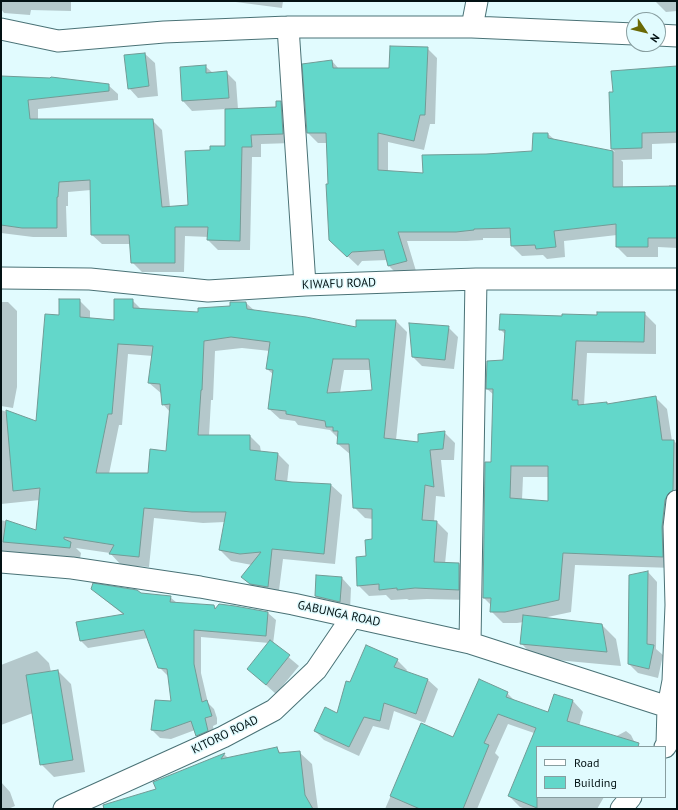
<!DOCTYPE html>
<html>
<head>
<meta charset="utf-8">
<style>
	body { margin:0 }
	#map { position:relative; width:678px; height:810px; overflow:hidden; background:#e1fbfe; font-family:"PT Sans",sans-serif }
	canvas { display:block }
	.frame { position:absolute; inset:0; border:2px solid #031214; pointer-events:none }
	.legend { position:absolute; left:536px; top:746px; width:130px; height:52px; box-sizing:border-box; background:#e1fbfe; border:1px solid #889ea0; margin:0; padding:5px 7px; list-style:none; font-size:12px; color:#031214 }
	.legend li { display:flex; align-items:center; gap:8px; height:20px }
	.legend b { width:20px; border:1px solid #889ea0 }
	.north { position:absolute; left:626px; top:12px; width:40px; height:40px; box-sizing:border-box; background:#e1fbfe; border:1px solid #889ea0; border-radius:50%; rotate:125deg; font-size:11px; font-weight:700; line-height:16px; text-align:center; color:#031214 }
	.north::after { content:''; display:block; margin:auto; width:14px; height:18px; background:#6a6905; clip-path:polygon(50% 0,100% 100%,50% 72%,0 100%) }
</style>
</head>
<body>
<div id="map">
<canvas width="678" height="810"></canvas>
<div class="frame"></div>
<ul class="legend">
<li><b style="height:5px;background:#fff"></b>Road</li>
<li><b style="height:11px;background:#63d7ca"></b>Building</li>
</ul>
<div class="north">N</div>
</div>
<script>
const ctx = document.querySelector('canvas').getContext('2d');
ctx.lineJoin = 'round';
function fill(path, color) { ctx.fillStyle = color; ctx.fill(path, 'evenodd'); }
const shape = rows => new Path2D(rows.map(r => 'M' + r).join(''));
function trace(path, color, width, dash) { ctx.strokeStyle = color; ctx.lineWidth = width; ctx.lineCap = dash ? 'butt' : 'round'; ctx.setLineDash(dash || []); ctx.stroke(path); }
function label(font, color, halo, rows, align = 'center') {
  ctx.font = font + ' "PT Sans",sans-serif'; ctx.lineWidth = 3; ctx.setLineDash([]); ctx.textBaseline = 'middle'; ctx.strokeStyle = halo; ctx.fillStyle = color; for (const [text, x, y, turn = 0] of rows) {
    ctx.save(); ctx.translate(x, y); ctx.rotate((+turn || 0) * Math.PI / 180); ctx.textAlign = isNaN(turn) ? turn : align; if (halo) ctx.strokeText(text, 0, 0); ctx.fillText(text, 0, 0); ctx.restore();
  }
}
const shadow = shape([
	[1,1,89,1,89,2,71,2,71,11,31,10,30,15,4,13,1,9],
	[228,1,283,1,282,8],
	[655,1,677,1,677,11,666,12],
	[427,48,437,58,435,124,430,124,424,150,388,142,388,172,424,174,486,155,533,152,534,134,548,134,555,140,615,152,612,149,614,93,677,67,677,143,652,144,652,159,621,160,623,162,623,188,669,187,669,185,677,185,677,248,658,247,658,257,627,257,617,247,617,235,564,241,565,257,547,259,543,255,522,256,512,246,512,238,483,238,483,240,467,241,407,241,416,271,399,276,389,266,388,260,362,261,358,266,341,250,329,185,327,143,318,143,308,133,304,65,332,61,339,69,390,69],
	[145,54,155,63,158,96,138,98,129,88],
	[205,66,213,73,226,72,236,82,238,109,277,108,280,102,290,112,292,143,261,144,261,157,252,157,250,250,218,250,208,240,209,237,185,236,184,272,142,272,132,262,131,244,102,244,92,235,91,190,68,192,68,206,66,206,67,237,33,237,1,233,1,77,108,85,118,94,118,100,38,109,38,120,152,120,162,130,170,207,189,206,211,151,226,147,226,109,192,111,183,101,181,68],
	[79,300,90,311,90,319,115,321,132,300,142,310,199,313,246,303,255,311,357,328,396,321,407,332,396,440,420,443,444,432,455,443,454,460,441,460,445,497,436,496,434,522,437,522,448,533,445,564,459,564,470,575,469,600,427,599,409,600,407,599,391,600,386,595,369,596,358,585,373,540,373,519,365,518,354,507,351,455,338,444,338,438,330,430,298,425,295,421,280,419,269,409,274,375,267,369,270,351,242,348,215,351,213,400,211,400,209,436,250,436,260,446,261,452,278,454,289,465,287,483,331,485,342,495,335,564,283,559,278,598,253,587,242,576,252,565,231,561,220,550,225,522,203,523,154,518,149,567,121,565,110,553,76,548,81,553,80,559,1,552,1,520,37,531,40,500,1,504,1,410,37,422,60,316],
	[128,354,153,356,149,383,162,394,163,404,170,412,167,452,149,474,109,474,119,425,122,425],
	[344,370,371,370,373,391,340,393],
	[1,302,8,302,17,311,17,387,13,408,1,406],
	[644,313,656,325,656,354,587,353,584,405,606,403,607,404,655,397,667,409,672,441,674,441,677,444,677,511,674,568,575,565,571,612,543,618,602,625,616,639,621,666,535,658,521,643,524,622,517,623,503,623,491,611,491,605,484,598,492,463,494,395,487,389,504,361,506,335,500,329,563,317],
	[523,477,549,477,549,502,522,500],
	[448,327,458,337,454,369,422,366,413,357],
	[648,572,657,582,656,649,663,655,658,678,638,673,629,664],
	[342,578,351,588,350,611,325,606,316,596],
	[92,588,170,597,177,603,214,606,216,609,268,613,276,620,273,644,299,666,276,694,248,669,269,643,201,637,201,673,208,703,214,709,217,718,217,724,213,726,215,738,205,743,197,735,195,730,171,739,160,738,152,730,156,701,172,702,169,676,167,675,159,667,148,638,88,648,80,640,124,615,100,596],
	[37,651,49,663,51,672,58,671,71,684,85,772,54,777,41,764,33,713,1,725,1,665],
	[397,660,407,670,406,672,428,680,438,689,425,723,394,711,389,730,373,726,359,756,324,740,315,731,338,714,350,683],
	[507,693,516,702,549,713,555,695,573,701,583,712,579,726,611,747,537,747,537,797,604,797,597,809,526,809,520,807,509,796,534,733,508,724,495,753,499,757,477,809,385,809,422,724,454,738],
	[626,731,631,735,637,747,619,747,613,738],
	[276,748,282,754,299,752,312,764,318,809,128,809,157,789,154,782,224,754,228,758],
	[1,782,10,792,15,806,8,809,1,809]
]);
const building = shape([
	[390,46,428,47,425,115,420,115,414,141,378,133,378,170,423,173,422,155,486,154,532,151,533,133,548,133,548,138,613,151,613,187,677,186,677,238,648,238,648,247,616,247,616,224,554,231,556,247,536,249,535,245,511,246,510,228,474,229,474,230,456,232,398,232,407,261,388,266,384,250,352,252,347,257,329,240,326,184,328,184,326,133,307,133,302,64,332,60,333,68,389,68,390,46],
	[145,53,149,86,128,89,124,55,145,53],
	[206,65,206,73,227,71,229,98,182,101,180,67,206,65],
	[677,66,677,132,642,133,642,148,611,149,609,92,613,92,611,71,677,66],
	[1,76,50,78,51,77,109,84,109,91,28,100,30,119,153,119,162,207,188,205,185,151,210,150,210,146,225,146,225,109,276,107,276,101,281,101,283,134,251,135,252,147,242,147,240,241,207,240,208,227,175,227,175,263,131,263,129,235,91,235,90,180,59,182,58,197,57,197,57,228,22,228,1,225,1,76],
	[59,299,80,299,80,317,114,320,114,299,133,299,133,308,198,312,198,308,230,306,230,302,246,302,247,309,306,317,356,327,356,320,396,320,384,438,418,442,418,434,445,431,443,449,430,450,434,487,425,485,422,520,437,521,434,562,459,563,459,590,415,588,397,590,397,588,379,590,379,584,357,586,356,557,366,556,365,540,372,539,372,509,353,508,349,444,337,444,338,431,333,431,333,427,326,427,325,421,286,414,286,411,268,409,273,370,266,369,270,342,231,337,204,341,202,390,201,390,198,435,250,435,250,450,278,453,275,480,292,482,331,484,324,554,272,549,268,587,250,584,241,577,261,552,240,554,219,550,226,512,192,512,144,508,139,557,109,554,114,545,64,537,64,539,71,542,70,548,3,542,6,520,36,530,40,488,13,491,6,410,36,421,45,314,59,315,59,299],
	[118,344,153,346,148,383,160,384,162,405,170,404,166,451,150,449,148,473,96,473,108,414,112,414,118,344],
	[333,359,369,359,372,390,327,393,333,359],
	[597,312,645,312,644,342,576,341,572,400,578,400,578,405,607,402,607,404,656,396,662,440,674,440,673,490,668,494,665,500,662,527,663,557,563,553,559,600,505,612,490,612,491,598,483,598,485,462,491,462,493,389,486,389,487,361,503,360,505,330,499,330,500,314,562,316,562,314,597,315,597,312],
	[511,466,548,466,548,501,510,498,511,466],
	[409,323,449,326,445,360,412,357,409,323],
	[648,571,647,644,654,645,649,669,628,664,629,575,648,571],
	[316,575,342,577,340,602,315,596,316,575],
	[93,583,137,590,141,593,171,596,170,602,214,605,215,609,219,604,235,606,268,612,266,636,194,630,194,664,202,702,207,700,212,716,205,718,208,731,196,736,191,721,163,731,151,730,155,700,171,701,167,669,158,668,144,630,80,641,76,622,124,614,91,589,93,583],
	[523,615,602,624,607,652,520,644,523,615],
	[270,640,290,655,266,685,247,669,270,640],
	[366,645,398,659,394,667,428,679,416,714,384,703,380,721,364,717,349,747,314,731,325,707,337,713,346,681,350,682,366,645],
	[58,670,73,760,40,765,26,675,58,670],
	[479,679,508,692,506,697,548,712,554,694,573,700,567,721,639,743,638,747,537,747,537,808,508,796,536,728,498,714,484,743,489,745,463,809,420,809,390,796,421,723,453,737,479,679],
	[277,747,279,753,300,751,305,795,313,809,104,809,103,805,156,789,153,782,225,753,221,759,277,747]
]);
const minor = shape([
	[288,27,305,285],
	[472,27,477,1],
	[1,29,58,41,164,32,288,27,472,27,634,34],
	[658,35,677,36],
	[1,278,90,279,208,291,305,285,476,279,677,279],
	[1,562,72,568,200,587,293,604,470,643,668,707],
	[470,643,476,279],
	[665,747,667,744,668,707,673,681,676,605,674,527,677,501],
	[64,809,223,737,274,710,316,670,352,617],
	[621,809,631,797]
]);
const streetNames = [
	["KIWAFU ROAD",339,284,-2],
	["GABUNGA ROAD",339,614,12],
	["KITORO ROAD",225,735,-26]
];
fill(shadow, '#0003');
fill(building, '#63d7ca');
trace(building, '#729b96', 1);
trace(minor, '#4a7276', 23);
trace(minor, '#fff', 21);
label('12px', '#031214', '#e1fbfe', streetNames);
</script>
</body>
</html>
